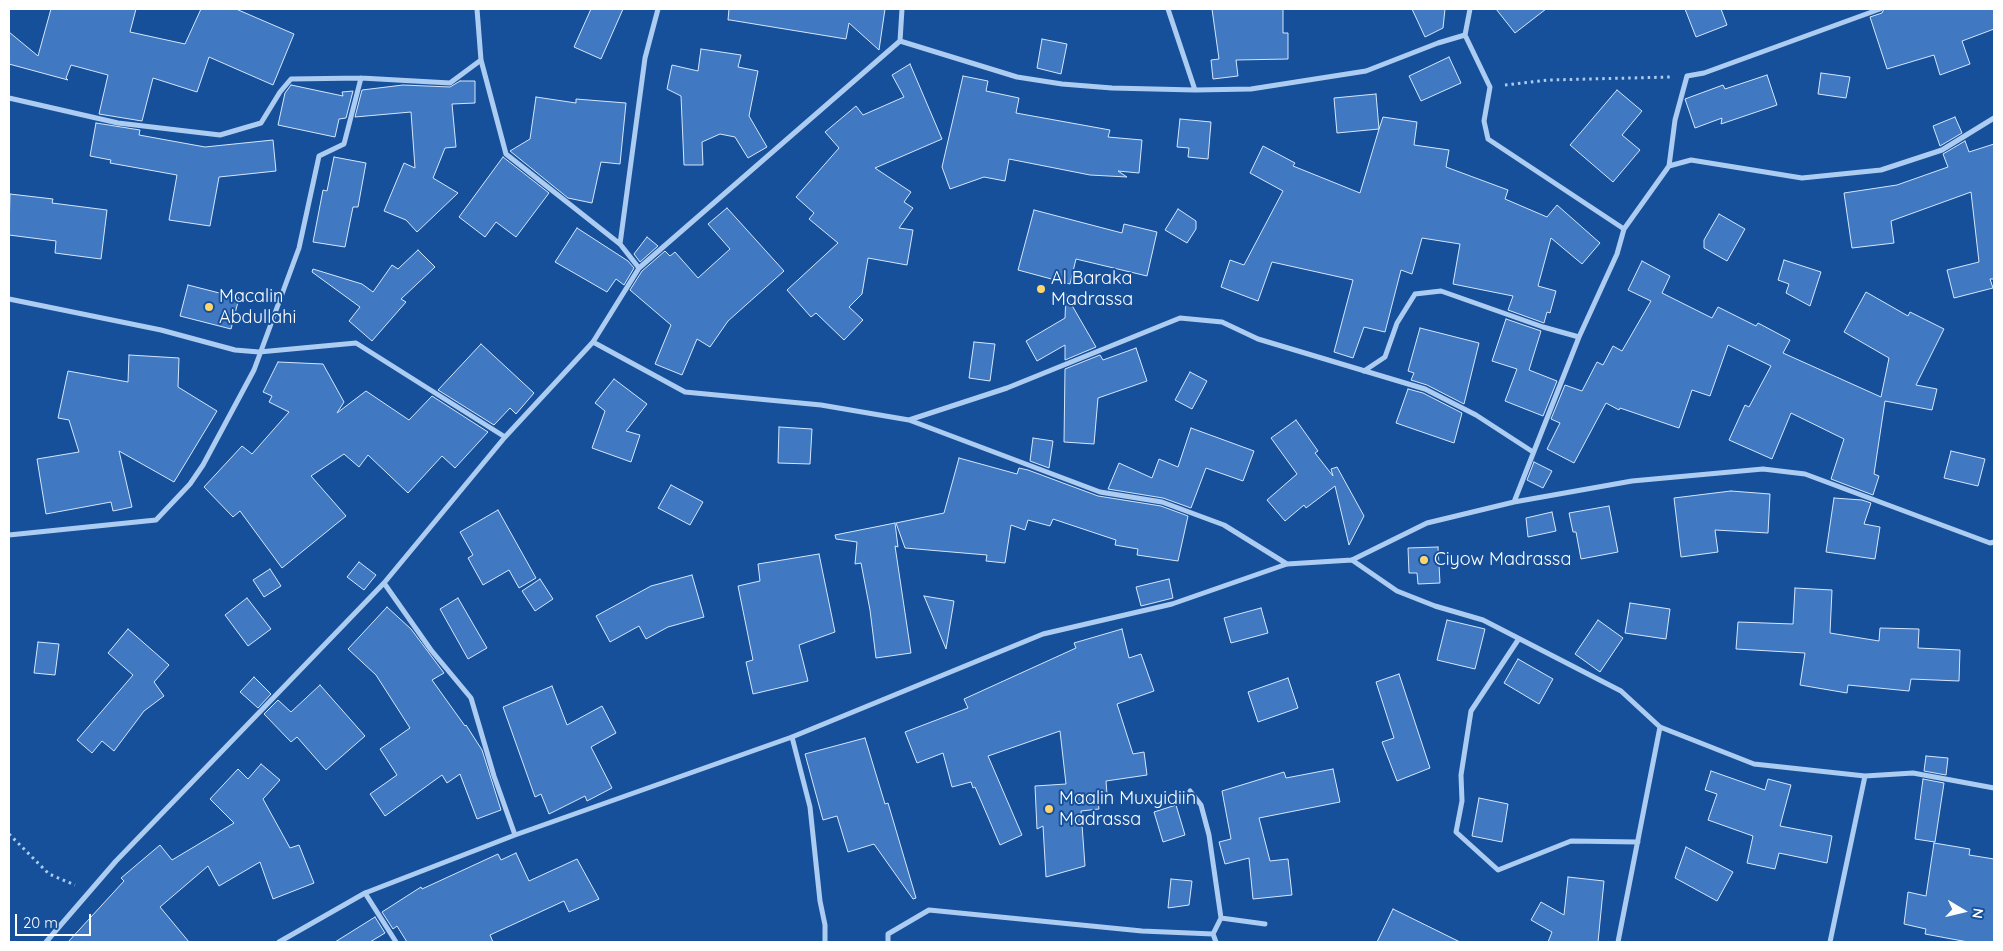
<!DOCTYPE html>
<html>
<head>
<meta charset="utf-8">
<style>
	body { margin:0 }
	#map { position:relative; width:2003px; height:951px; overflow:hidden; background:#17509a; font-family:Quicksand,sans-serif }
	canvas { display:block }
	.frame { position:absolute; inset:0; border:10px solid #fff; pointer-events:none }
	.north { position:absolute; left:1938px; top:886px; width:50px; height:50px; -webkit-text-stroke:4px #17509a; paint-order:stroke; rotate:99deg; font-size:14px; font-weight:700; line-height:20px; text-align:center; color:#fff }
	.north::after { content:''; display:block; margin:auto; width:18px; height:22px; background:#fff; clip-path:polygon(50% 0,100% 100%,50% 72%,0 100%) }
	.scale { position:absolute; left:15px; top:914px; width:76px; height:22px; box-sizing:border-box; border:2px solid #fff; border-top:0; padding-left:6px; font-size:15px; line-height:18px; white-space:nowrap; color:#fff; -webkit-text-stroke:4px #17509a; paint-order:stroke }
</style>
</head>
<body>
<div id="map">
<canvas width="2003" height="951"></canvas>
<div class="frame"></div>
<div class="north">N</div>
<div class="scale">20 m</div>
</div>
<script>
const ctx = document.querySelector('canvas').getContext('2d');
ctx.lineJoin = 'round';
function fill(path, color) { ctx.fillStyle = color; ctx.fill(path, 'evenodd'); }
const shape = rows => new Path2D(rows.map(r => 'M' + r).join(''));
function trace(path, color, width, dash) { ctx.strokeStyle = color; ctx.lineWidth = width; ctx.lineCap = dash ? 'butt' : 'round'; ctx.setLineDash(dash || []); ctx.stroke(path); }
function label(font, color, halo, rows, align = 'center') {
  ctx.font = font + ' Quicksand,sans-serif'; ctx.lineWidth = 4; ctx.setLineDash([]); ctx.textBaseline = 'middle'; ctx.strokeStyle = halo; ctx.fillStyle = color; for (const [text, x, y, turn = 0] of rows) {
    ctx.save(); ctx.translate(x, y); ctx.rotate((+turn || 0) * Math.PI / 180); ctx.textAlign = isNaN(turn) ? turn : align; if (halo) ctx.strokeText(text, 0, 0); ctx.fillText(text, 0, 0); ctx.restore();
  }
}
const building = shape([
	[51,9,136,9,130,32,185,44,201,9,236,9,294,34,273,85,209,57,197,92,153,78,142,121,99,114,108,75,71,65,66,78,68,80,9,64,9,32,38,56,51,9],
	[591,9,623,9,601,59,574,47,591,9],
	[729,9,885,9,879,50,849,23,846,39,730,20,728,20,729,9],
	[1212,9,1283,9,1283,33,1288,33,1288,59,1236,60,1238,76,1213,79,1211,60,1219,59,1212,9],
	[1412,9,1445,9,1443,28,1425,37,1412,9],
	[1496,9,1546,9,1515,33,1496,9],
	[1685,9,1721,9,1727,25,1696,37,1685,9],
	[1884,9,1994,9,1994,29,1962,41,1970,64,1940,75,1934,55,1887,69,1870,17,1882,13,1884,9],
	[1042,39,1067,44,1061,74,1037,68,1042,39],
	[701,49,741,55,738,67,758,71,749,116,767,147,748,158,735,137,720,134,702,142,703,165,684,165,681,96,667,89,672,65,698,71,701,49],
	[1449,57,1461,83,1421,101,1409,76,1449,57],
	[910,64,942,139,875,168,911,192,904,202,913,208,899,228,913,230,907,265,868,258,862,294,849,307,863,320,844,340,816,313,811,317,787,290,838,243,809,219,814,213,796,197,839,148,825,132,856,106,863,115,904,97,892,75,910,64],
	[1821,73,1850,77,1846,98,1818,94,1821,73],
	[1767,75,1777,105,1721,124,1722,118,1695,128,1685,99,1723,85,1725,89,1767,75],
	[963,76,988,81,986,91,1019,98,1016,113,1110,130,1108,137,1142,140,1139,173,1118,171,1127,177,1090,175,1009,159,1005,181,984,177,950,189,942,167,963,76],
	[460,81,475,81,475,103,452,104,456,147,445,148,433,178,458,193,417,232,406,220,384,211,404,163,415,168,411,112,355,117,362,90,403,85,450,87,460,81],
	[291,85,343,96,342,92,353,91,346,118,339,119,335,137,278,125,285,93,291,85],
	[1617,90,1642,111,1622,135,1640,150,1613,182,1570,145,1617,90],
	[1376,94,1379,129,1383,117,1417,122,1414,145,1449,150,1446,167,1508,190,1505,199,1547,217,1557,205,1600,243,1582,264,1551,238,1538,286,1556,291,1550,313,1547,312,1544,323,1508,310,1513,296,1453,284,1460,244,1422,238,1412,274,1401,270,1385,332,1364,327,1353,358,1334,352,1353,280,1272,262,1258,301,1221,287,1230,260,1244,265,1283,191,1250,173,1263,146,1295,163,1293,166,1360,193,1379,129,1337,133,1334,98,1376,94],
	[536,97,576,103,576,99,626,103,620,164,601,162,592,203,568,198,510,151,530,139,536,97],
	[1955,117,1962,133,1940,146,1933,126,1955,117],
	[1180,119,1211,122,1208,159,1188,157,1189,148,1177,147,1180,119],
	[96,123,140,130,139,135,205,147,273,140,276,171,219,177,210,226,169,220,177,175,110,163,111,160,90,156,96,123],
	[1965,141,1969,152,1994,144,1994,279,1990,279,1993,288,1954,298,1947,270,1979,262,1971,192,1891,221,1894,243,1852,248,1844,193,1897,185,1948,167,1943,154,1965,141],
	[334,157,366,163,358,207,353,207,345,247,313,242,323,190,327,191,334,157],
	[503,157,549,193,516,237,496,222,485,237,459,217,503,157],
	[10,194,53,199,52,203,107,210,101,259,55,253,56,241,9,235,10,194],
	[727,208,784,271,728,321,710,347,697,339,682,375,655,364,671,325,630,290,642,271,665,251,670,256,675,252,698,278,730,249,708,224,727,208],
	[1178,209,1196,221,1196,229,1187,243,1165,230,1178,209],
	[1034,210,1122,233,1124,224,1157,232,1147,276,1076,259,1070,284,1018,270,1034,210],
	[1719,214,1745,229,1727,261,1704,248,1704,240,1719,214],
	[577,228,628,261,634,268,624,285,616,279,607,292,555,262,577,228],
	[647,237,658,246,640,262,634,254,647,237],
	[418,250,435,267,401,299,406,302,372,341,349,321,360,307,312,272,313,269,362,284,373,292,392,265,398,269,418,250],
	[1784,260,1821,272,1810,306,1786,293,1789,284,1778,280,1784,260],
	[1642,261,1670,276,1662,293,1712,318,1718,307,1756,326,1758,323,1790,340,1783,353,1881,397,1889,358,1844,332,1866,292,1908,316,1910,312,1944,329,1916,385,1937,389,1932,410,1885,401,1874,474,1879,476,1873,495,1831,479,1844,439,1791,413,1772,459,1729,440,1745,405,1749,407,1771,366,1728,345,1710,396,1692,390,1679,428,1620,408,1619,410,1606,403,1574,463,1547,449,1560,423,1551,419,1565,385,1582,391,1597,362,1603,365,1613,346,1622,351,1651,301,1628,290,1642,261],
	[188,285,239,298,231,329,180,316,188,285],
	[1066,295,1096,347,1065,360,1065,345,1037,361,1026,341,1065,318,1066,295],
	[1506,319,1541,331,1529,370,1557,381,1543,416,1505,401,1517,369,1492,361,1506,319],
	[1420,328,1479,343,1464,404,1427,385,1411,380,1414,373,1408,371,1420,328],
	[974,342,995,344,990,381,969,378,974,342],
	[481,344,534,393,516,414,510,408,494,425,438,390,481,344],
	[1136,348,1147,381,1098,398,1094,444,1064,442,1065,369,1100,355,1103,360,1136,348],
	[129,355,179,358,178,387,217,411,174,482,119,451,132,507,113,511,111,502,46,514,37,459,79,452,69,420,58,418,68,371,128,382,129,355],
	[278,362,323,364,344,402,337,413,366,391,409,420,432,396,488,432,455,468,442,456,408,493,368,455,359,467,344,454,311,476,346,516,282,568,240,511,233,517,204,487,242,446,252,454,289,412,269,402,272,396,263,392,278,362],
	[1190,372,1207,381,1192,409,1175,400,1190,372],
	[614,379,647,404,626,431,640,435,631,462,592,448,605,411,595,403,614,379],
	[1408,389,1423,393,1462,413,1454,443,1396,423,1408,389],
	[1296,420,1318,451,1315,453,1333,476,1331,469,1337,467,1364,516,1349,545,1335,486,1306,508,1304,505,1285,521,1267,500,1297,474,1271,438,1296,420],
	[779,427,812,429,810,464,778,463,779,427],
	[1191,428,1254,451,1243,481,1206,468,1191,508,1163,498,1108,489,1119,463,1152,478,1159,459,1178,467,1191,428],
	[1033,438,1053,441,1049,468,1030,461,1033,438],
	[1951,451,1985,459,1978,486,1944,478,1951,451],
	[959,458,1017,474,1019,468,1028,470,1098,496,1161,506,1188,516,1178,561,1137,555,1138,549,1115,545,1116,540,1053,519,1050,526,1028,520,1025,530,1011,525,1005,563,986,561,987,555,905,548,896,523,944,513,959,458],
	[1534,462,1552,471,1543,488,1527,480,1534,462],
	[671,485,703,502,690,525,658,508,671,485],
	[1731,491,1770,494,1768,533,1715,530,1718,552,1681,557,1674,498,1731,491],
	[1834,498,1862,500,1871,503,1864,524,1880,527,1875,559,1826,552,1834,498],
	[1609,506,1618,552,1581,559,1576,532,1573,532,1569,513,1609,506],
	[498,510,536,578,519,588,509,570,483,585,468,558,473,555,460,532,498,510],
	[1552,512,1556,531,1528,537,1526,518,1552,512],
	[895,523,898,547,895,546,911,653,876,658,870,610,861,563,855,564,857,542,836,539,835,535,895,523],
	[1438,547,1440,583,1418,584,1417,573,1409,573,1408,548,1438,547],
	[819,554,835,632,799,645,808,681,753,694,746,662,753,660,738,586,760,581,758,564,819,554],
	[359,562,376,575,364,590,347,577,359,562],
	[270,569,281,586,264,597,253,580,270,569],
	[692,575,704,617,668,627,646,639,639,626,610,642,596,616,651,586,692,575],
	[540,579,553,599,535,611,522,591,540,579],
	[1169,579,1173,598,1141,606,1136,587,1169,579],
	[1795,588,1832,590,1830,633,1879,641,1880,628,1919,629,1918,648,1960,650,1959,681,1911,679,1909,691,1848,685,1847,693,1800,685,1805,653,1736,649,1738,622,1793,624,1795,588],
	[924,596,954,601,946,649,924,596],
	[247,598,271,629,248,646,225,615,247,598],
	[458,598,487,648,468,659,440,609,458,598],
	[1630,603,1670,609,1666,639,1625,633,1630,603],
	[387,607,411,629,444,673,432,680,465,726,466,725,482,750,501,810,477,819,460,774,447,783,442,775,385,816,370,794,397,775,380,749,410,728,376,675,348,649,387,607],
	[1261,608,1268,633,1231,643,1224,618,1261,608],
	[1447,620,1485,629,1475,669,1437,660,1447,620],
	[1598,620,1623,638,1600,672,1575,654,1598,620],
	[128,629,169,665,154,682,164,696,144,711,114,751,102,741,92,753,77,740,133,675,108,653,128,629],
	[1122,629,1129,658,1141,654,1154,691,1117,704,1133,754,1144,752,1147,775,1106,781,1107,794,1097,795,1099,809,1081,811,1085,866,1046,877,1043,826,1037,829,1035,786,1066,784,1060,731,988,756,1022,835,1000,845,975,787,973,788,971,782,952,787,943,753,917,763,905,732,968,708,964,699,1076,648,1074,643,1122,629],
	[38,642,59,644,55,675,34,673,38,642],
	[1518,659,1553,679,1539,704,1504,683,1518,659],
	[1399,674,1430,768,1397,781,1382,742,1394,738,1376,682,1399,674],
	[254,677,271,694,258,708,240,692,254,677],
	[1288,678,1298,708,1258,722,1248,692,1288,678],
	[320,685,365,736,326,770,297,737,291,742,264,714,278,700,291,712,320,685],
	[552,686,567,725,602,706,616,733,591,747,612,788,587,801,585,796,549,814,541,794,535,797,503,707,552,686],
	[865,738,885,804,888,803,916,898,913,899,874,844,848,852,837,816,823,820,805,754,865,738],
	[1926,756,1948,758,1946,775,1924,771,1926,756],
	[261,764,280,780,263,799,290,848,299,845,314,883,273,899,260,862,219,886,208,866,160,907,189,942,68,942,124,881,121,878,160,845,172,860,234,823,210,799,238,769,248,779,261,764],
	[1333,769,1340,802,1259,818,1270,861,1288,859,1292,895,1253,899,1249,858,1225,864,1219,842,1231,839,1222,791,1284,772,1286,778,1333,769],
	[1711,771,1765,790,1768,779,1791,785,1780,826,1832,836,1827,863,1779,853,1775,869,1747,863,1753,836,1708,820,1717,794,1705,790,1711,771],
	[1923,779,1944,783,1935,842,1915,839,1923,779],
	[1479,798,1508,804,1502,842,1472,836,1479,798],
	[1176,805,1185,835,1163,842,1154,812,1176,805],
	[1934,843,1970,849,1969,855,1994,859,1994,942,1968,942,1925,934,1926,929,1904,924,1908,892,1926,896,1934,843],
	[1686,847,1733,872,1717,901,1675,878,1686,847],
	[516,853,529,881,577,859,599,899,569,912,564,901,490,935,493,942,407,942,397,926,393,929,382,912,421,887,422,889,498,854,501,860,516,853],
	[1568,877,1604,881,1598,942,1548,942,1552,932,1531,920,1541,902,1564,915,1568,877],
	[1171,879,1192,881,1189,905,1168,908,1171,879],
	[1393,909,1460,942,1377,942,1393,909],
	[375,917,385,933,370,942,335,942,375,917]
]);
const path = shape([
	[1505,85,1548,80,1671,77],
	[9,834,49,874,75,885]
]);
const minor = shape([
	[477,9,481,60,506,154,620,244,639,268],
	[1168,9,1195,90],
	[1470,9,1465,35,1490,87,1484,121,1488,139,1624,229],
	[900,41,1017,77,1062,84,1112,88,1195,90,1251,89,1366,71,1438,43,1465,35],
	[9,98,118,123,220,135,261,123,280,92,291,79,361,78,450,83,481,60],
	[1669,166,1691,160,1802,178,1881,170,1942,150,1994,118],
	[620,244,645,58,658,9],
	[9,299,161,330,235,350,259,352,356,343,505,437],
	[593,342,685,392,821,405,909,420,1100,492,1162,502,1224,525,1287,564],
	[1364,371,1385,357,1397,323,1415,294,1441,291,1543,327,1579,337],
	[909,420,1007,388,1180,318,1222,322,1258,339,1425,389,1476,415,1533,452],
	[1514,502,1579,337,1617,254,1624,229,1669,166,1675,120,1687,76,1704,73,1880,9],
	[9,535,156,520,190,484,203,465,254,370,299,248,319,156,344,144,361,78],
	[1352,560,1397,591,1435,606,1483,620,1621,691,1660,727,1754,764,1865,776,1913,773,1994,788],
	[384,583,431,650,471,698,494,776,515,835],
	[1518,640,1471,711,1461,775,1462,801,1456,832,1498,870,1571,841,1638,842],
	[792,737,810,807,820,901,825,925,825,942],
	[1190,791,1201,805,1209,835,1221,918,1213,934,1216,942],
	[365,893,396,942],
	[1221,918,1265,924],
	[46,942,116,861,384,583,505,437,593,342,639,268,900,41,902,9],
	[279,942,365,893,515,835,792,737,1043,634,1172,604,1287,564,1352,560,1427,523,1514,502,1632,481,1763,469,1805,474,1990,543,1994,542],
	[888,942,888,934,929,910,1142,931,1213,934],
	[1618,942,1660,727],
	[1830,942,1865,776]
]);
const markers = [
	[1041,289,5,"#ffd56d"],
	[209,307,5,"#ffd56d"],
	[1424,560,5,"#ffd56d"],
	[1049,809,5,"#ffd56d"]
];
const poiNames = [
	["Al Baraka",1051,279],
	["Madrassa",1051,300],
	["Macalin",219,297],
	["Abdullahi",219,318],
	["Ciyow Madrassa",1434,560],
	["Maalin Muxyidiin",1059,799],
	["Madrassa",1059,820]
];
fill(building, '#4079c1');
trace(building, '#d4e6fc', 1);
trace(path, '#adccf2', 3, [2.5, 4]);
trace(minor, '#adccf2', 5);
for (const [x, y, r, color] of markers) { const dot = new Path2D(); dot.arc(x, y, r, 0, 2 * Math.PI); ctx.fillStyle = color; ctx.fill(dot); trace(dot, '#17509a', 2); }
label('18px', '#fff', '#17509a', poiNames, 'left');
</script>
</body>
</html>
